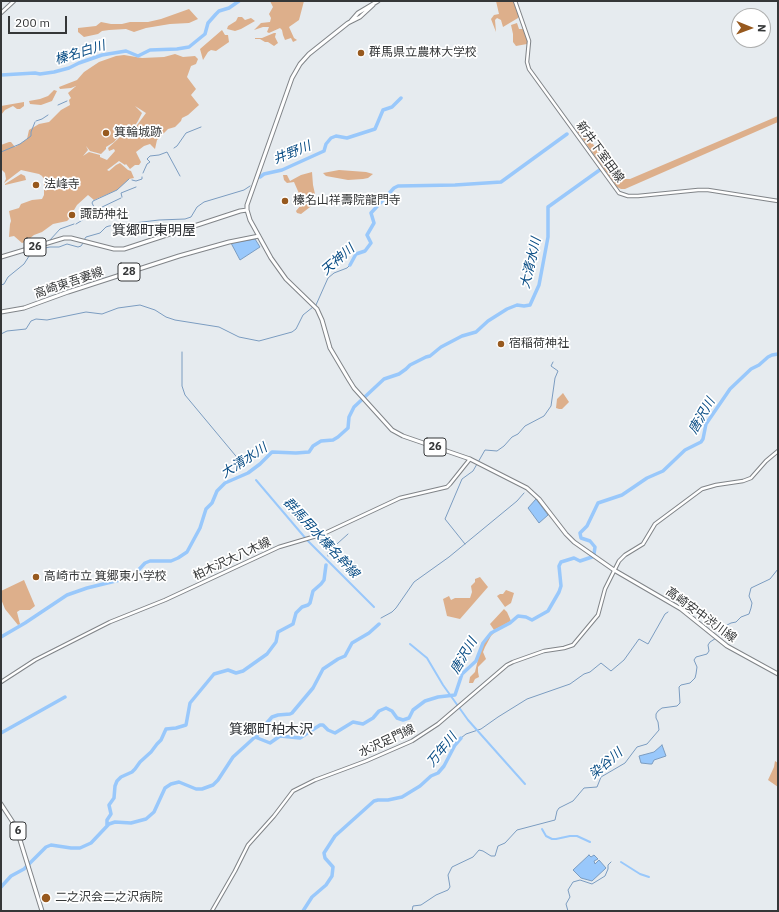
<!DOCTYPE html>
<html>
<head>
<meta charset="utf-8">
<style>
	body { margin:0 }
	#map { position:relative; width:779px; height:912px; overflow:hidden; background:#e6ebef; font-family:"IBM Plex Sans",sans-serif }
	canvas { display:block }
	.frame { position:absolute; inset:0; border:2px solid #353738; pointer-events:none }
	.north { position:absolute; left:731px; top:8px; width:40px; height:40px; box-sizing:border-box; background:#fff; border:1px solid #aeafaf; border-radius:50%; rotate:91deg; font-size:11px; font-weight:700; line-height:16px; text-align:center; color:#353738 }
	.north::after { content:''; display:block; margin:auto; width:14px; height:18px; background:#97591e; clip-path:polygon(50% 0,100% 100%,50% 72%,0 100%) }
	.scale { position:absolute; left:8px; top:16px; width:59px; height:18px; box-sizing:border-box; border:2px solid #353738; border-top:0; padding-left:5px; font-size:12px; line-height:14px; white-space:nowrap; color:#353738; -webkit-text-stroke:3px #fff; paint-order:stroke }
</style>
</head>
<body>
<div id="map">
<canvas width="779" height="912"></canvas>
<div class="frame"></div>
<div class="north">N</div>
<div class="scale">200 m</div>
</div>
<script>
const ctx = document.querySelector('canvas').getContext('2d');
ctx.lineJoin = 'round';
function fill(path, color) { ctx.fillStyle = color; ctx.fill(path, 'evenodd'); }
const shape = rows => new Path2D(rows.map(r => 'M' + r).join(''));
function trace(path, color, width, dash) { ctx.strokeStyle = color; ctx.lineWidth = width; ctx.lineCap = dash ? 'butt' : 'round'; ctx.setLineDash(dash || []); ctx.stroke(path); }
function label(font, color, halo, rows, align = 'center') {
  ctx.font = font + ' "IBM Plex Sans","Noto Sans JP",sans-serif'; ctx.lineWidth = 3.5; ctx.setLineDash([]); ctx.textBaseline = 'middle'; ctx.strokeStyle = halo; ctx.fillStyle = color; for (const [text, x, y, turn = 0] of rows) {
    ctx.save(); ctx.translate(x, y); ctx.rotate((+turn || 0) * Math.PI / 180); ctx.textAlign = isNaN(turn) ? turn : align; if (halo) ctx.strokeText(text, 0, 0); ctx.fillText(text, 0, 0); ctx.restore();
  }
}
const green = shape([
	[270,1,304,1,299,20,289,27,294,38,297,40,293,42,291,38,285,40,283,35,282,30,280,28,269,33,267,32,269,27,263,27,254,30,261,23,270,22,271,18,269,14,273,7],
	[496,1,514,1,519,16,518,18,503,27,501,20,497,18,495,20,496,32,491,19,494,15,499,14],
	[189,9,198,19,189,23,170,24,146,28,134,32,126,29,109,30,102,31,98,34,84,37,78,32,78,28,96,26,101,22,111,24,122,24,130,22,148,22,161,19],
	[238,17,242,17,245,20,251,18,255,21,241,29,235,31,227,29,228,26,236,21],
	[517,23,519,29,524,29,528,41,527,44,516,46,513,42,513,34,511,25],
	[222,30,225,35,228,35,229,42,216,51,211,50,208,52,203,60,200,49],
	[274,33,276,33,275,37,278,43,274,46,268,42,265,42,260,39,255,39,255,38,262,38],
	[175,54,183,57,195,56,198,59,196,64,191,66,187,77,196,89,191,95,199,105,188,115,182,118,181,121,175,127,168,129,157,140,155,149,150,144,144,146,136,152,141,162,139,165,135,165,130,169,126,164,125,165,119,161,107,170,109,171,116,165,120,163,128,170,131,171,134,178,129,179,117,190,94,200,88,195,77,205,74,210,68,212,70,218,67,221,53,224,42,232,34,235,25,242,22,243,14,236,9,237,10,224,11,221,9,211,19,208,21,204,32,200,42,199,44,195,44,179,42,176,39,174,21,170,4,183,6,179,5,173,1,169,1,145,9,142,11,142,15,147,27,139,29,130,39,124,49,122,61,110,70,105,69,100,71,98,68,93,76,86,71,88,60,89,59,87,77,80,84,72,99,62,116,56,124,55,142,58,164,57],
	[135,106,146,113,132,132,120,137,108,148,109,151,114,149,115,151,107,160,100,157,100,155,89,152,83,156,88,150,86,146,90,151,101,154,106,149,106,147,114,142,119,136,132,130,138,121,142,113],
	[54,90,57,91,52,101,41,105,30,104,29,101,40,99,48,96],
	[24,102,24,106,20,109,17,109,13,106,5,110,1,115,1,106],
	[778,116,778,122,625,189,621,189,617,187,577,131,577,129,579,128,582,129,617,177,622,179,630,179],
	[339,170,366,172,373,174,368,178,363,179,348,180,326,176,323,173],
	[312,172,313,185,315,194,314,204,301,214,297,213,296,211,301,205,301,198,294,182,287,183,284,180,283,175,287,175,290,181,301,175],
	[21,174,25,176,26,180,5,185,5,184],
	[563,393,569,402,562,409,559,409,556,408,557,399],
	[480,577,488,587,460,619,447,616,443,599,449,596,451,600,455,598,470,598,472,592,471,586,475,582,475,579],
	[24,580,35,606,30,610,20,610,17,612,20,624,18,625,5,609,1,599,1,591],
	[506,590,514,593,511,603,505,607,497,596,500,594,503,594],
	[504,609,507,612,511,621,494,630,490,624],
	[495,632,491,636,485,647,483,652,486,659,478,667,478,672,479,677,475,679,473,683,469,683,470,677,475,672,479,655,484,643,490,635],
	[775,761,778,763,778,787,768,780,774,767]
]);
const water = shape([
	[255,239,260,247,240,260,231,243,255,239],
	[536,499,548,515,539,523,528,508,536,499],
	[662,745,666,756,654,760,652,764,650,764,641,763,639,756,654,752,662,745],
	[589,855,591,857,594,855,598,859,594,861,595,864,599,860,606,868,592,881,581,878,573,870,589,855]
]);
const stream = shape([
	[58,105,67,101],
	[36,121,42,119,48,115],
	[174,148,177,146,186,133,201,127],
	[1,152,20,144,31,136,31,132,35,122],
	[143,173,147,164,150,162,147,159,150,156,159,155,167,152,180,176],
	[132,180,136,181,142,179,142,177],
	[122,197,121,193,136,187],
	[96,211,92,203,93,201,117,190,129,179],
	[91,215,100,208,121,198],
	[76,224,89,216],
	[50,240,60,229,74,224],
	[84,240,86,237,100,233,106,227,109,226,159,220,185,219,191,217,197,207,204,202,244,190,250,186],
	[1,285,4,284,8,277,24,264,31,253,35,250,50,247,59,247,67,244,78,247,81,246,83,243],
	[316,305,328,278,334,273,347,268,350,265],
	[1,334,7,331,26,329,31,321,36,319,47,320,86,312,102,314,118,308,140,305,155,310,166,317,175,320,219,327,239,337,259,341,292,332,296,329,303,315,313,307],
	[182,352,182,386,185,395,245,467],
	[465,544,445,519,462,479,473,471,485,450,497,451,504,446,512,437,518,434,525,426,544,416,551,406,555,378,558,371,551,366,553,362],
	[328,556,328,552,348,534],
	[381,618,392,612,396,608,414,582,449,557,517,501,524,493],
	[461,738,466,734,481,729,498,717,527,699,570,684,584,674,590,672,601,663,611,671,624,660,639,639,648,644,665,614,668,612],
	[412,911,413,906,421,905,436,895,448,890,450,887,448,875,452,867,473,857,479,850,483,851,491,856,495,856,498,846,505,843,517,830,555,820,557,811,559,808,573,801,584,788,597,787,601,777,625,763,637,747,647,744,659,730,658,722,656,718,656,714,658,711,662,708,677,706,680,703,679,687,681,685,690,683,695,678,696,674,697,667,694,660,696,657,707,654,709,651,708,645,710,642,724,633,727,625,731,623,736,622,741,617,749,614,751,608,752,603,749,596,751,588,770,579,778,569],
	[568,911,566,904,570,897,568,890,573,882,580,880,592,884,605,876,608,869,608,865,611,862]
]);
const canal = shape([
	[256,480,307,540,374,607],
	[410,644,427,658,443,685,468,720,525,784],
	[542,829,546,836,552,839,556,839,570,836,577,836,590,842],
	[621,862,640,874,649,877]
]);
const river = shape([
	[1,75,35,73,40,74,54,72,69,68,79,63,102,55,126,51,138,56,150,50,177,49,189,47,205,34,208,23,216,14,219,11,229,8,239,1],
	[260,177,264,174,282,170,324,151,326,144,331,138,336,136,347,138,375,129,383,110,392,107,401,98],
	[350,265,356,254,365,251,371,243,367,235,374,223,371,213,394,188,398,186,455,185,501,182,567,134],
	[1,637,25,623,67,595,87,588,132,577,145,563,150,561,171,561,178,558,187,552,200,528,206,509,212,503,217,491,225,483,248,473,260,464,272,452,296,453,309,452,313,446,321,441,333,440,338,437,348,428,349,417,354,407,384,379,399,374,406,369,410,365,426,357,430,356,441,347,462,336,476,332,488,321,507,309,517,305,524,306,530,305,539,285,548,237,548,207,601,169],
	[1,733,65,697],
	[257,737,258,733,272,717,278,715,290,714,292,713,313,688,323,669,338,659,345,656,352,643,369,633,379,624],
	[107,826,107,820,111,814,109,805,114,798,115,786,117,781,121,777,132,772,135,769,140,762,151,752,157,744,161,740,166,729,176,728,186,725,190,703,214,674,228,670,236,673,243,671,267,654,276,642,278,632,293,624,296,613,302,607,308,605,310,603,313,591,321,584,324,580,326,565],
	[1,887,11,876,24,869,46,847,51,845,71,848,80,848,91,843,109,824,115,822,131,823,146,819,154,812,165,788,171,784,179,782,196,789,202,789,213,785,218,780,233,757,255,737,270,743,280,736,300,738,320,725,323,725,328,730,335,733,353,722,363,724,373,718,379,711,386,708,392,711,397,718,403,720,409,718,413,710,425,701,438,697,455,695,462,674,476,661,483,643,491,633,510,623,518,616,526,617,532,620,548,611,559,592,561,586,559,566,561,562,574,558,580,561,592,557,594,554,595,547,590,541,581,538,580,533,587,526,598,503,622,495,647,478,663,471,685,450,701,442,703,439,706,424,730,389,751,369,759,365,768,357,772,355,778,354],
	[303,911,312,897,326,885,332,876,333,867,325,858,324,853,335,836,374,801,378,800,388,800,402,797,420,786,431,776,438,773,444,766,455,745,461,738]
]);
const secondary = shape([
	[515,1,529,41,527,62,529,69,619,193,628,196,638,196,698,190,708,190,778,201],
	[1,13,14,1],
	[1,682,35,660,110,622,165,600,279,547,323,534,400,498,447,487,450,484,470,459],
	[212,911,235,871,248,845,274,816,293,791,315,780,366,761,412,741,438,724,507,665,513,662,544,651,564,648,573,645,598,615,605,589,619,561,625,555,643,544,655,524,702,489,716,485,743,481,751,478,766,461,778,451]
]);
const primary = shape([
	[373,5,360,17,348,23,309,54,300,64,292,78,247,205,247,210,250,220,271,258,286,279,317,309,322,320,330,348,349,380,354,388,392,430,403,436,470,459,527,488,539,499,566,534,574,542,614,570,681,609,727,646,778,674],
	[351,21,358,13,378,1],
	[1,257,64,238,71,238,114,249,124,249,240,211,247,210],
	[1,312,24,308,68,292,179,256,229,242,259,236],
	[1,804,16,827,42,911]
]);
const markers = [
	[361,53,4,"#97591e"],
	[106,133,4,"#97591e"],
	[36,185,4,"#97591e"],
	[285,201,4,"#97591e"],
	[72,215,4,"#97591e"],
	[501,344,4,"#97591e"],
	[36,577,4,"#97591e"],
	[46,898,5,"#97591e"]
];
const shields = [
	[35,247,22],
	[129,272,22],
	[435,447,22],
	[18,831,16]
];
const shieldNames = [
	["26",35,247],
	["28",129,272],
	["26",435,447],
	["6",18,831]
];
const poiNames = [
	["群馬県立農林大学校",369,53],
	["箕輪城跡",114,133],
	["法峰寺",44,185],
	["榛名山祥壽院龍門寺",293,201],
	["諏訪神社",80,215],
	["宿稲荷神社",509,344],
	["高崎市立 箕郷東小学校",44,577],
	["二之沢会二之沢病院",55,898]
];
const streetNames = [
	["新井下室田線",600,152,54],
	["高崎東吾妻線",69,283,-19],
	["柏木沢大八木線",232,559,-25],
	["高崎安中渋川線",701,615,36],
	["水沢足門線",387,741,-25]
];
const waterNames = [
	["榛名白川",80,53,-17],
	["井野川",292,153,-22],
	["天神川",338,260,-41],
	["大清水川",531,263,-77],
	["唐沢川",702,416,-60],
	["大清水川",244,461,-33],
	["群馬用水榛名幹線",321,538,47],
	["唐沢川",464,656,-59],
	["万年川",442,750,-51],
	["染谷川",606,764,-41]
];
const quarterNames = [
	["箕郷町東明屋",154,231],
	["箕郷町柏木沢",271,730]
];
fill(green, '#ddaf8b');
fill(water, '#99c8fb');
trace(water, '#7b9cc0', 1);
trace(stream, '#7b9cc0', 1);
trace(canal, '#99c8fb', 2);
trace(river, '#99c8fb', 3.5);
trace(secondary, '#808488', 4.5);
trace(primary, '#808488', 5);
trace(secondary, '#fff', 2.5);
trace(primary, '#fff', 3);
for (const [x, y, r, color] of markers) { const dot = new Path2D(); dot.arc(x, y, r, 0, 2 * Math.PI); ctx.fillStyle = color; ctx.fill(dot); trace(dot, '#fff', 1.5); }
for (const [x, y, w] of shields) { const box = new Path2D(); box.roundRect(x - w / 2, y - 9, w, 18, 3); ctx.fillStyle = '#fff'; ctx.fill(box); trace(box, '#353738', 1); }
label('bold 11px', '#353738', null, shieldNames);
label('12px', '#353738', '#fff', poiNames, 'left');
label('12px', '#353738', '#fff', streetNames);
label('italic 13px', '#084c84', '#fff', waterNames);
label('14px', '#2d3034', '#fff', quarterNames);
</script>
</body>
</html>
